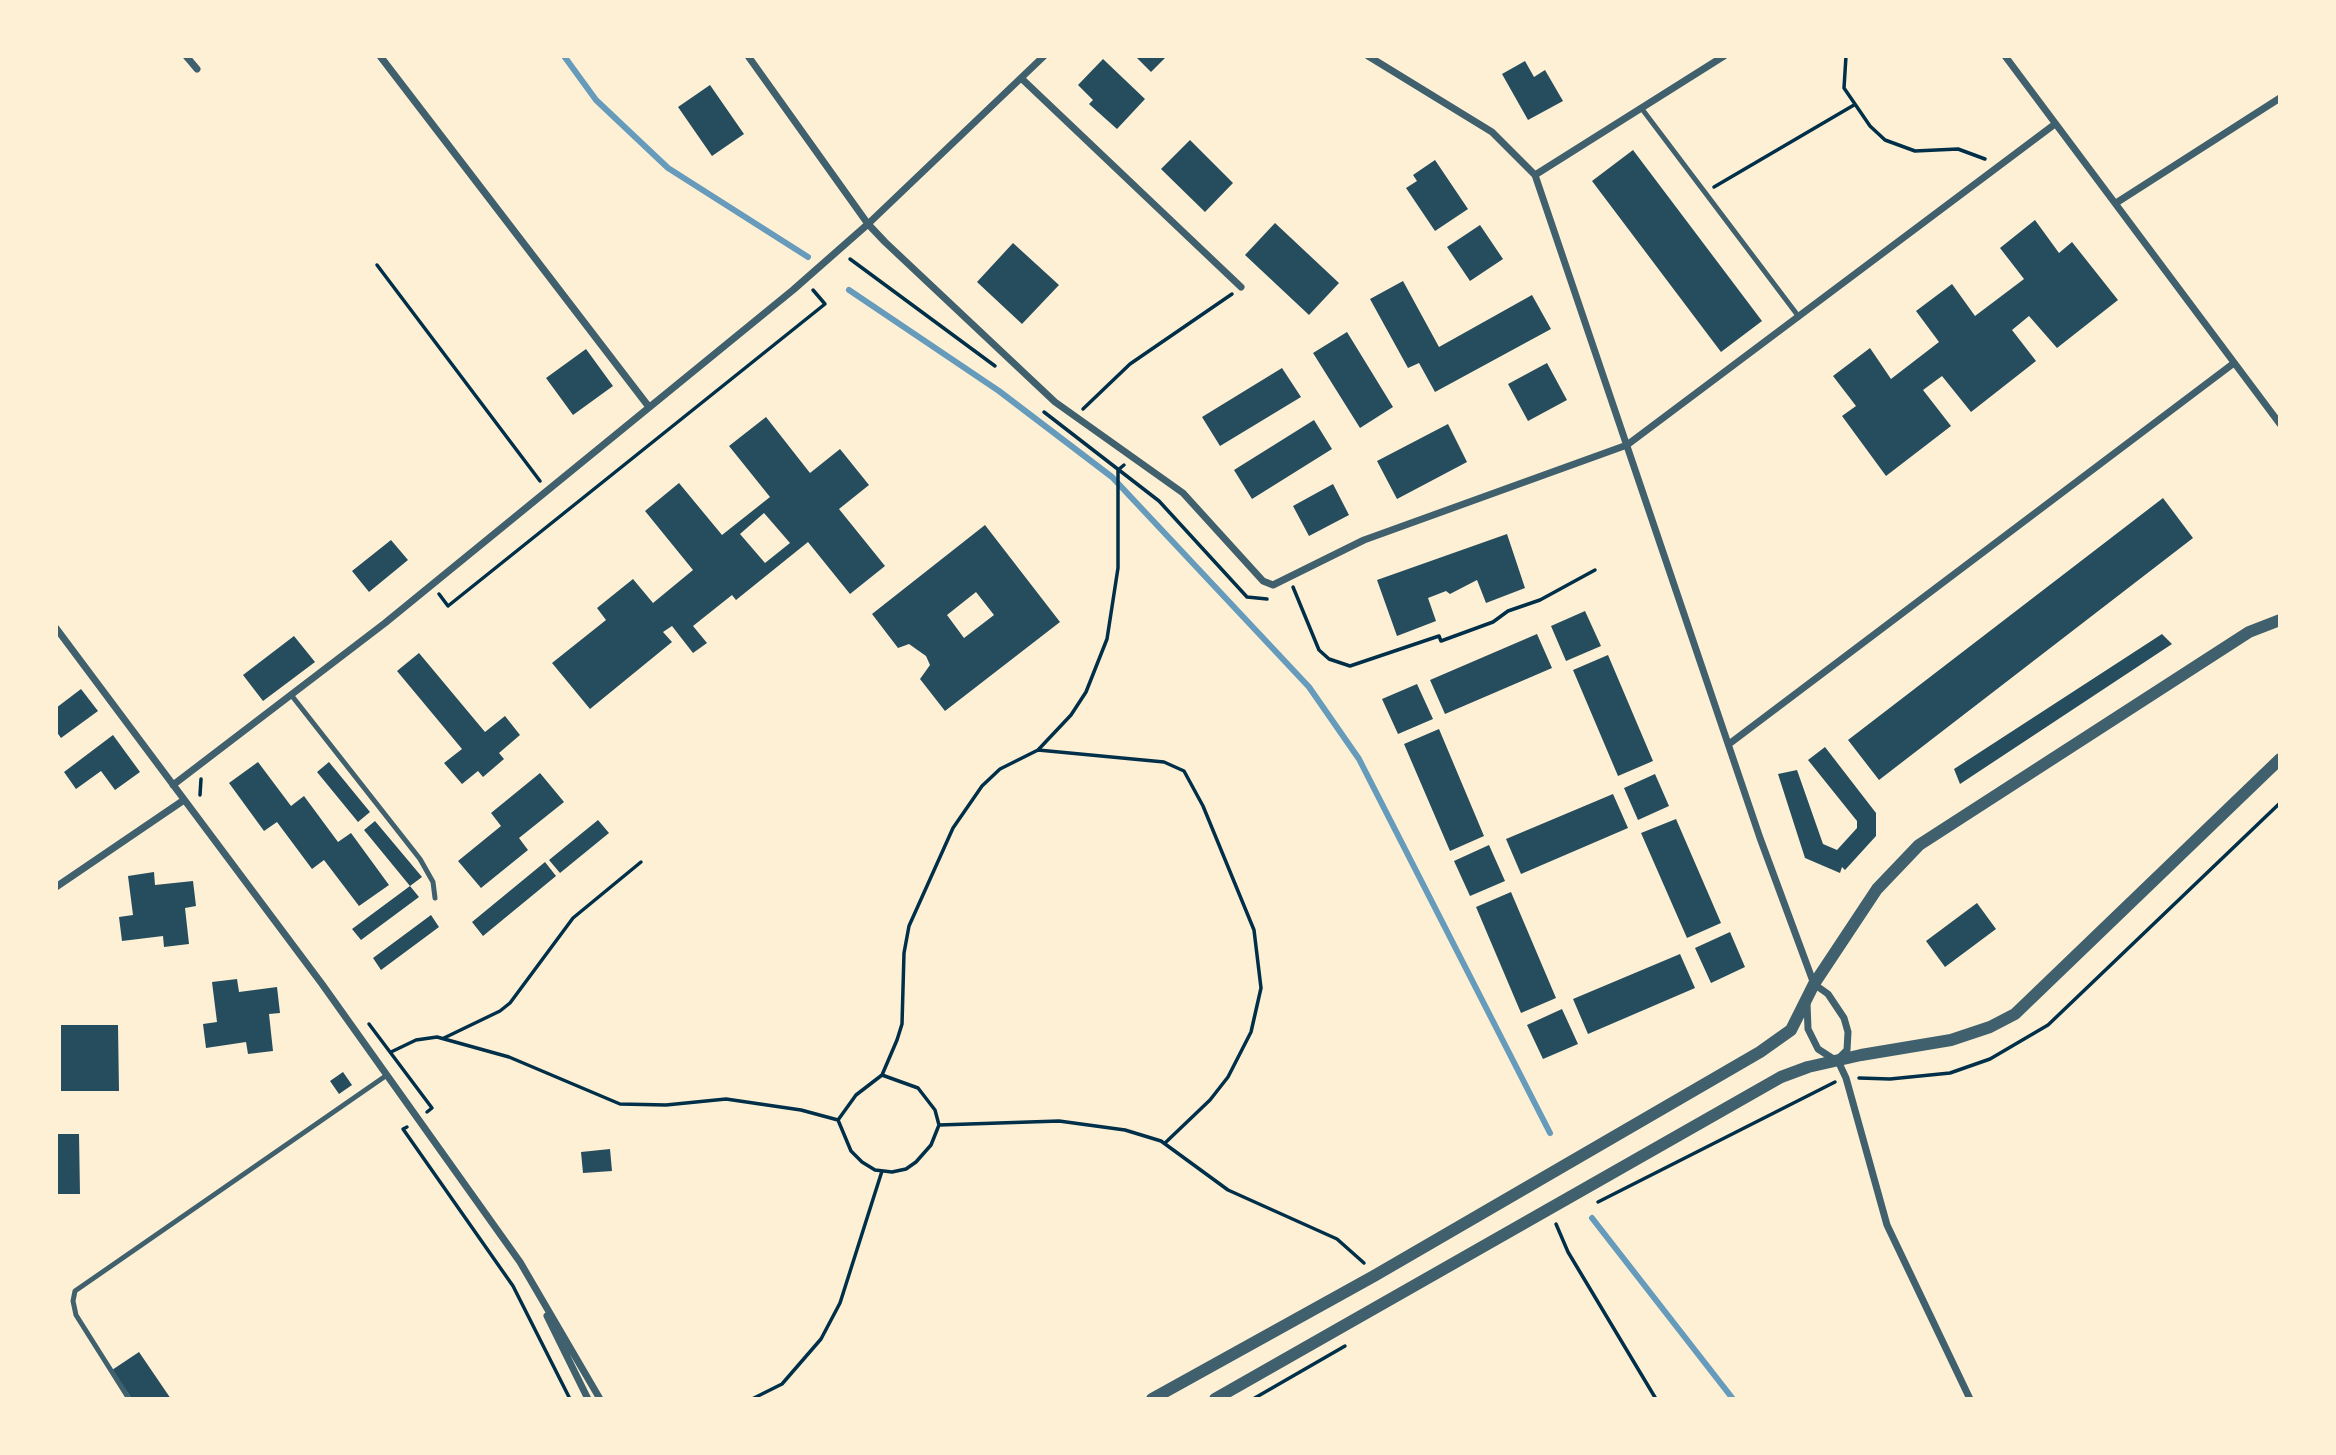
<!DOCTYPE html>
<html>
<head>
<meta charset="utf-8">
<style>
	body { margin:0 }
	#map { position:relative; width:2336px; height:1455px; overflow:hidden; background:#fdf0d5; font-family:"Source Sans 3",sans-serif }
	canvas { display:block }
	.frame { position:absolute; inset:0; border:58px solid #fdf0d5; pointer-events:none }
</style>
</head>
<body>
<div id="map">
<canvas width="2336" height="1455"></canvas>
<div class="frame"></div>
</div>
<script>
const ctx = document.querySelector('canvas').getContext('2d');
ctx.lineJoin = 'round';
const shape = rows => new Path2D(rows.map(r => 'M' + r).join(''));
function trace(path, color, width, dash) { ctx.strokeStyle = color; ctx.lineWidth = width; ctx.lineCap = dash ? 'butt' : 'round'; ctx.setLineDash(dash || []); ctx.stroke(path); }
function fill(path, color) { ctx.fillStyle = color; ctx.fill(path, 'evenodd'); }
const stream = shape([
	[564,56,596,100,668,168,808,257],
	[849,290,999,391,1112,477,1309,687,1359,759,1550,1133],
	[1592,1218,1733,1399]
]);
const building = shape([
	[1135,56,1167,56,1151,72],
	[1103,59,1145,99,1117,129,1089,104,1093,100,1078,85],
	[1525,61,1534,77,1545,70,1563,101,1528,120,1502,74],
	[710,85,744,134,712,156,678,107],
	[1190,140,1233,183,1205,212,1161,169],
	[1633,150,1762,321,1721,352,1592,181],
	[1435,160,1468,209,1435,231,1406,188,1417,181,1413,175],
	[2035,220,2059,253,2072,242,2118,300,2057,348,2029,316,2012,330,2036,361,1971,412,1942,376,1923,390,1951,426,1886,476,1842,416,1856,406,1833,376,1870,348,1891,379,1939,342,1916,311,1952,284,1975,316,2024,279,2000,248],
	[1275,223,1339,283,1309,315,1245,255],
	[1480,225,1503,259,1470,281,1447,247],
	[1013,243,1059,285,1022,324,977,282],
	[1403,281,1439,347,1532,295,1551,329,1435,392,1419,363,1408,368,1370,299],
	[1347,332,1393,407,1360,428,1313,353],
	[586,349,613,386,573,415,546,378],
	[1547,363,1567,400,1528,421,1508,384],
	[1282,368,1301,397,1220,446,1202,417],
	[766,417,810,473,840,449,869,485,839,509,885,566,850,594,808,542,736,600,732,595,693,626,707,643,693,653,672,626,663,632,672,642,590,709,552,663,606,620,597,608,633,579,653,603,693,570,645,511,679,483,722,535,770,497,729,446],
	[764,513,790,543,765,563,740,534],
	[1314,420,1332,449,1252,499,1234,470],
	[1448,424,1467,462,1397,499,1377,461],
	[1333,484,1349,515,1309,536,1293,506],
	[2163,498,2193,538,1879,780,1848,740],
	[985,525,1060,622,945,711,920,679,930,665,926,656,909,644,898,648,872,614],
	[976,592,994,615,964,638,947,615],
	[1507,534,1525,588,1486,603,1477,580,1450,594,1446,591,1428,598,1436,621,1397,636,1377,580],
	[391,540,408,560,369,592,352,571],
	[1585,611,1601,646,1566,661,1551,626],
	[1537,634,1552,668,1445,714,1430,680],
	[2162,634,2172,644,1960,784,1954,769],
	[294,636,315,662,263,701,243,675],
	[419,653,485,732,505,716,520,735,499,753,504,759,483,777,478,771,462,784,444,763,462,749,397,671],
	[1608,655,1653,761,1618,776,1573,670],
	[1417,684,1433,719,1398,734,1382,699],
	[81,689,98,711,61,738,56,731,56,708],
	[1439,729,1484,836,1450,851,1404,744],
	[113,735,140,772,115,790,101,771,76,789,64,772],
	[1825,747,1876,813,1876,836,1845,870,1842,867,1840,873,1805,858,1778,774,1797,770,1823,844,1837,850,1857,828,1857,821,1808,760],
	[258,762,291,806,304,796,338,842,351,833,389,885,359,906,324,860,312,869,277,822,264,831,229,783],
	[329,762,370,812,358,822,317,772],
	[540,773,564,802,519,838,528,850,481,888,458,861,501,826,491,813],
	[1655,774,1669,806,1638,820,1624,788],
	[1613,794,1628,828,1521,874,1506,839],
	[1676,819,1721,923,1687,938,1641,833],
	[598,820,609,833,560,873,549,860],
	[375,821,422,877,410,886,364,830],
	[1489,845,1505,881,1470,896,1454,861],
	[545,862,556,876,483,936,472,922],
	[154,872,155,885,193,881,196,906,185,908,189,944,164,947,163,936,122,941,119,917,133,915,128,876],
	[410,886,419,897,361,940,352,929],
	[1511,892,1556,998,1521,1013,1476,907],
	[1977,903,1996,929,1945,967,1926,941],
	[431,915,439,927,381,970,373,958],
	[1730,932,1745,967,1711,983,1695,948],
	[1680,954,1695,988,1588,1034,1573,999],
	[237,979,239,992,277,987,280,1013,269,1014,273,1051,248,1054,246,1042,206,1048,203,1024,217,1022,212,982],
	[1562,1009,1578,1044,1543,1059,1527,1025],
	[61,1025,118,1025,119,1091,61,1091],
	[343,1072,352,1085,339,1094,330,1081],
	[56,1134,79,1134,80,1194,56,1194],
	[610,1149,612,1171,583,1173,581,1152],
	[139,1352,171,1399,132,1399,112,1370]
]);
const path = shape([
	[1846,56,1844,88,1870,126,1885,140,1915,151,1958,149,1985,159],
	[1714,187,1854,105],
	[850,259,995,366],
	[377,265,540,481],
	[1083,409,1130,364,1232,294],
	[1044,412,1159,501,1247,597,1267,599],
	[1293,587,1319,650,1329,659,1350,666,1439,636,1441,641,1493,622,1508,611,1540,600,1595,570],
	[439,594,448,606,825,304,813,290],
	[1038,750,1071,715,1086,692,1107,639,1118,568,1118,470,1124,465],
	[200,795,201,779],
	[369,1024,432,1108,427,1112],
	[444,1038,500,1011,510,1003,573,918,641,862],
	[391,1052,416,1040,437,1037,509,1057,620,1104,666,1105,726,1099,801,1110,838,1120],
	[882,1075,918,1088,935,1110,939,1125,931,1145,916,1162,906,1169,892,1172,875,1170,862,1162,851,1151,838,1120,856,1095,882,1075,897,1040,902,1024,904,953,909,926,953,828,982,786,1000,769,1038,750,1164,762,1184,771,1203,806,1254,930,1261,988,1251,1032,1228,1077,1210,1100,1165,1143],
	[1859,1078,1890,1079,1950,1073,1990,1059,2048,1025,2280,803],
	[939,1125,1059,1121,1125,1130,1161,1141,1228,1190,1337,1239,1364,1263],
	[407,1127,403,1129,513,1286,570,1399],
	[1598,1202,1835,1082],
	[1556,1224,1568,1252,1656,1399],
	[752,1399,782,1384,821,1339,840,1303,882,1171],
	[1253,1399,1345,1346]
]);
const service = shape([
	[1642,109,1799,317],
	[292,696,420,859,433,882,435,898],
	[129,1399,76,1315,73,1301,75,1291,387,1075]
]);
const minor = shape([
	[186,56,197,69],
	[380,56,649,407],
	[748,56,868,224,885,242,1055,402,1183,493,1263,581,1273,585,1364,540,1627,445,2055,124],
	[1368,56,1492,132,1535,175,1760,838,1814,984,1828,994,1844,1018,1848,1032,1847,1050,1840,1057],
	[2005,56,2280,424],
	[1021,78,1241,287],
	[1535,175,1724,56],
	[2116,203,2280,98],
	[56,628,322,984,520,1262,600,1399],
	[1729,744,2234,363],
	[173,785,385,623,793,290,868,224,1044,56],
	[56,887,184,800],
	[1807,1003,1808,1029,1818,1049,1835,1060],
	[1838,1061,1846,1078,1887,1225,1970,1399],
	[547,1316,588,1399]
]);
const tertiary = shape([
	[1152,1399,1374,1276,1760,1052,1791,1030,1814,984,1877,889,1919,845,2249,632,2280,620],
	[1215,1399,1781,1077,1808,1067,1861,1055,1951,1040,1990,1027,2015,1014,2280,759]
]);
trace(stream, '#669bbc', 6);
fill(building, '#264d5e');
trace(path, '#003049', 3.5);
trace(service, '#3f606c', 5);
trace(minor, '#3f606c', 7);
trace(tertiary, '#3f606c', 12);
</script>
</body>
</html>
